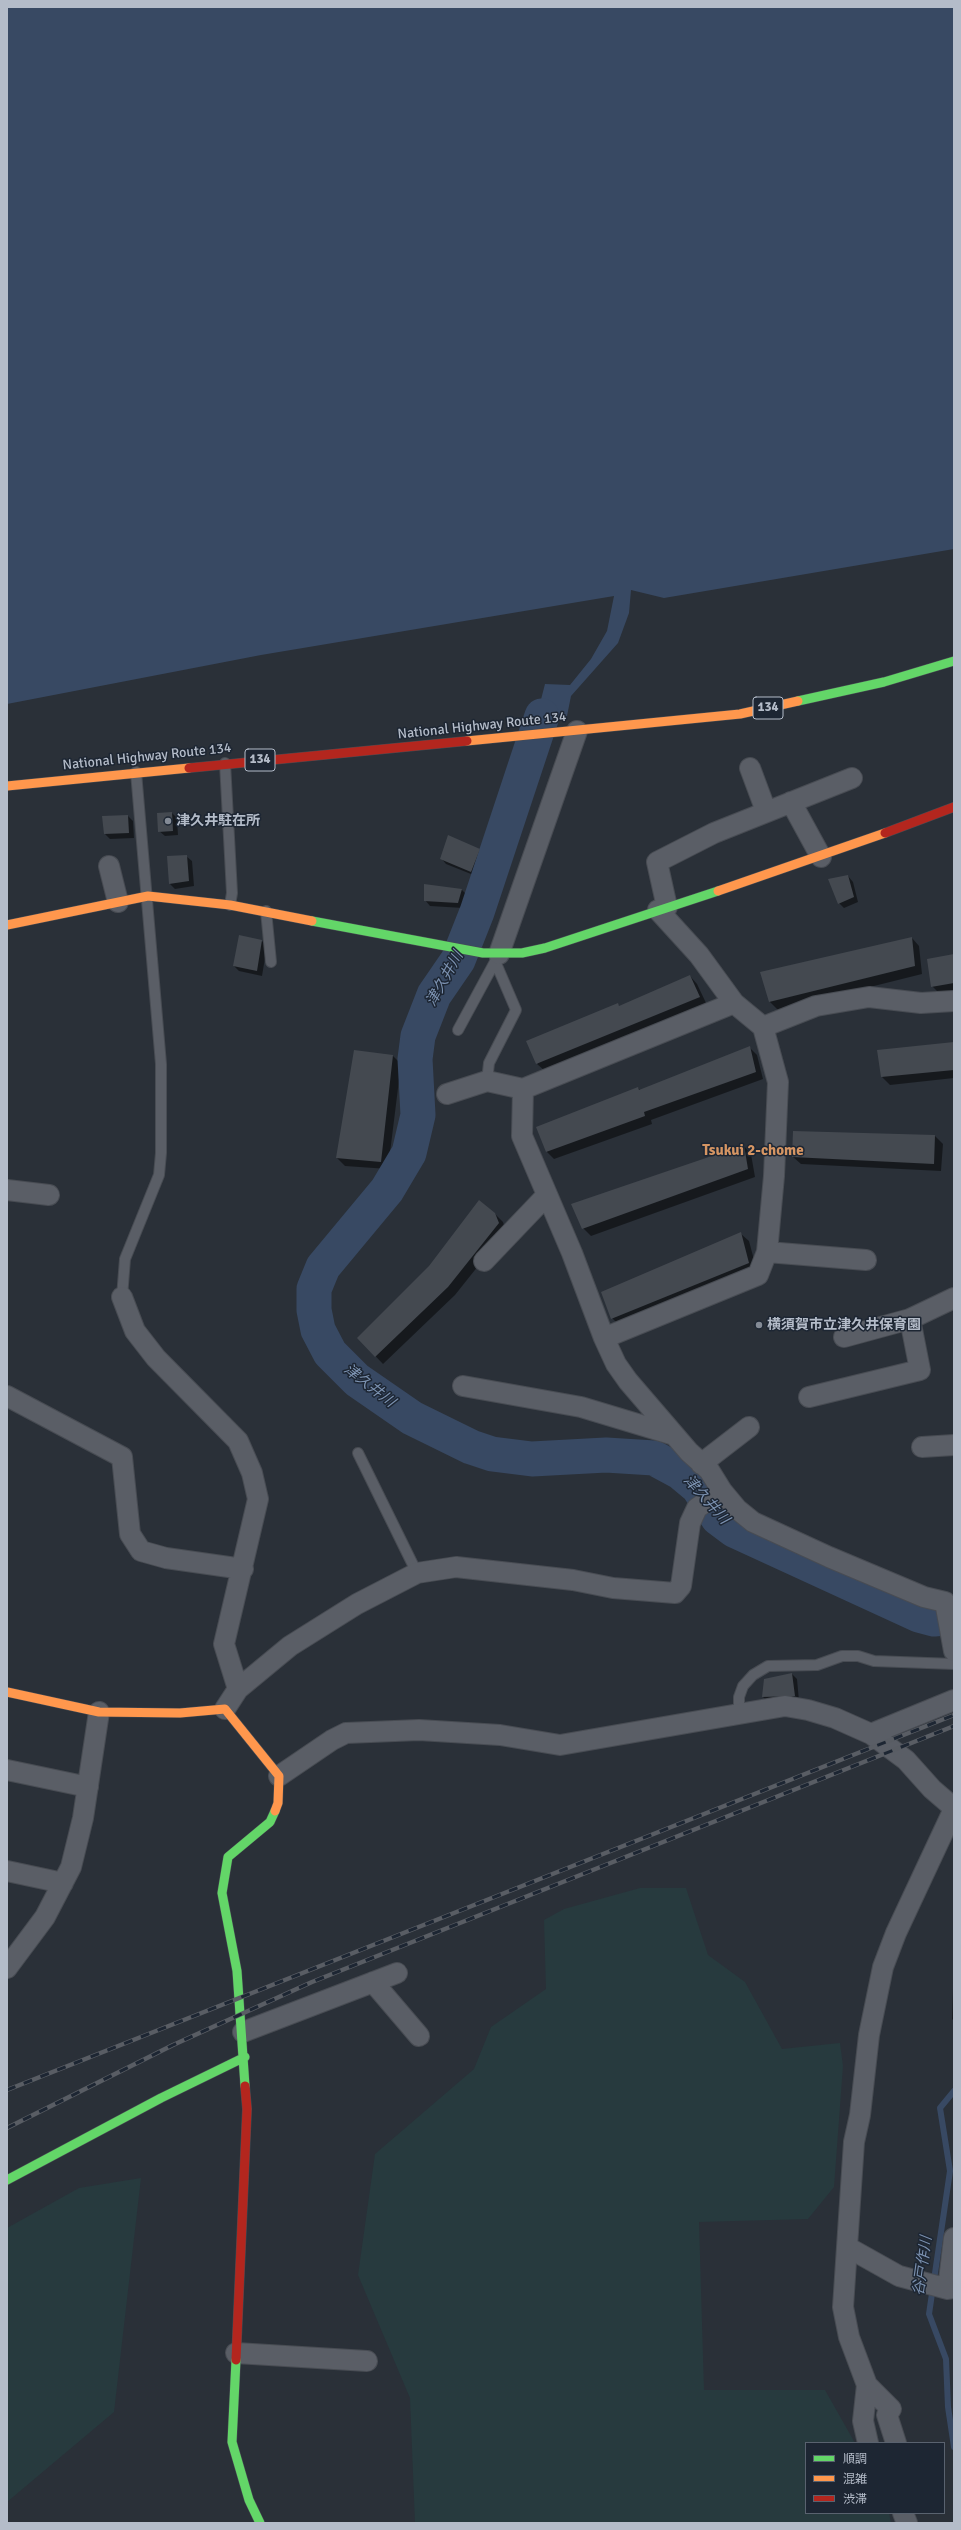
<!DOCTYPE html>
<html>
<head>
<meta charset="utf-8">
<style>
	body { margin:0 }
	#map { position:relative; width:961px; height:2530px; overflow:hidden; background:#2a3038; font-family:Signika,"Noto Sans JP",sans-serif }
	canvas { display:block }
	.frame { position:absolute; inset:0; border:8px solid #b4bcc9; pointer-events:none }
	.legend { position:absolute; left:805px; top:2442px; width:140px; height:72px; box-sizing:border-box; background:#1d2633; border:1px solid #59626f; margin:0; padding:5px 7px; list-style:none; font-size:12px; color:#b4bcc9 }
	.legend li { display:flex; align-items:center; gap:8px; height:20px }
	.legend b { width:20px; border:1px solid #59626f }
</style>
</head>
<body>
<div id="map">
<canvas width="961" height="2530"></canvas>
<div class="frame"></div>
<ul class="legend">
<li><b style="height:5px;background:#63d668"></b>順調</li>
<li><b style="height:5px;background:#ff974d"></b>混雑</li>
<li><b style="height:5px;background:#b3261e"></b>渋滞</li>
</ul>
</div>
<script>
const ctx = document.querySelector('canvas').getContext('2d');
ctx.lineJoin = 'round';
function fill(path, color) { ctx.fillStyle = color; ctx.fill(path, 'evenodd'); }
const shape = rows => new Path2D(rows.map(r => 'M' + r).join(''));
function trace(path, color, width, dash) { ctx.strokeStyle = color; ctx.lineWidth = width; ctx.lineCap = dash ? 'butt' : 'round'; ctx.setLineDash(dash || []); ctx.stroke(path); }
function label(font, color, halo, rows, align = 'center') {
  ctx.font = font + ' Signika,"Noto Sans JP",sans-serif'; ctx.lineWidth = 3; ctx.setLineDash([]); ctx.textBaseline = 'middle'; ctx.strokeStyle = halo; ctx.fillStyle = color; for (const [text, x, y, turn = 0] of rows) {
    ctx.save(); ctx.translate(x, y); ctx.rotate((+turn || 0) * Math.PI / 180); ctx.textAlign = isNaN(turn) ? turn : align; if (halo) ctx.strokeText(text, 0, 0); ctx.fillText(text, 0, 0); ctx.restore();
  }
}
const green = shape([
	[640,1888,686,1888,708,1955,745,1982,782,2049,840,2043,843,2066,834,2187,808,2219,699,2222,704,2390,825,2390,855,2443,806,2443,806,2513,889,2513,891,2523,415,2523,410,2398,358,2275,375,2154,474,2069,491,2027,546,1989,544,1920,564,1909],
	[141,2178,114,2412,7,2502,7,2228,79,2188]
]);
const water = shape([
	[7,7,954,7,954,549,664,598,631,590,629,613,618,643,571,696,567,716,537,715,545,684,570,685,591,659,607,631,614,596,261,655,7,704]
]);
const shadow = shape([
	[172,813,177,818,178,835,165,836,159,831],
	[128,816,133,821,134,838,110,839,105,834],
	[479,850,484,855,476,876,446,864,441,858],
	[186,856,192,861,194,886,175,889,170,884],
	[848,876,853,882,858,902,844,908,839,903],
	[425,885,462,890,467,895,463,908,430,906,425,900],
	[912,938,919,946,922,974,778,1010,770,1002,762,973],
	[262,941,267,946,262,976,239,971,234,966],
	[954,955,954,992,940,994,932,986],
	[690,976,697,984,707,1005,545,1071,537,1064,618,1005,620,1007],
	[954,1043,954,1078,890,1085,882,1077],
	[749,1047,757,1055,763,1079,651,1120,652,1124,554,1159,546,1151,638,1088,641,1091],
	[355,1051,393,1056,401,1064,388,1169,345,1166,337,1158],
	[935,1136,943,1144,941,1171,801,1164,793,1157],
	[744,1146,751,1154,755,1177,591,1236,583,1228],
	[495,1214,503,1222,506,1231,455,1295,383,1364,358,1338],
	[741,1234,749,1241,757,1271,620,1326,612,1318],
	[792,1674,797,1679,799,1701,768,1702,763,1697],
	[954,1959,954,2021,952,2019]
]);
const stream = shape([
	[954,2091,940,2108,950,2171,929,2314,946,2359,948,2407,954,2447]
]);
const river = shape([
	[542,716,477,912,458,960,434,995,418,1036,415,1059,418,1115,409,1153,387,1190,323,1267,314,1289,314,1310,318,1330,330,1353,357,1380,412,1418,471,1447,492,1454,532,1459,606,1455,654,1458,680,1472,698,1487,718,1518,734,1530,919,1615,934,1619,954,1617]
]);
const building = shape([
	[172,812,173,831,158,832,157,813],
	[128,815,129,833,104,834,102,816],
	[448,835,480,849,471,872,440,859],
	[187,855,189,881,169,884,167,856],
	[848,875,854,897,838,904,828,879],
	[424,884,462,889,458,903,424,901],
	[239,935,262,940,257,971,233,966],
	[912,937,915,966,769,1002,760,972],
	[954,954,954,983,931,987,927,959],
	[690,975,700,997,536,1064,526,1041,618,1003,619,1006],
	[954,1042,954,1070,881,1077,877,1050],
	[750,1046,756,1072,644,1112,645,1116,546,1152,536,1127,638,1087,639,1090],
	[354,1050,393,1055,381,1162,336,1158],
	[793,1131,935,1135,934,1164,792,1157],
	[744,1145,748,1169,582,1229,571,1204],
	[479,1200,495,1213,499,1223,448,1287,375,1357,357,1338,429,1266],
	[741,1232,749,1263,611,1319,601,1292],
	[792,1673,795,1696,762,1697,764,1679]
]);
const lane = shape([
	[225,763,232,893,230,905],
	[266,911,271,962],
	[458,1030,497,958],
	[487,1081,489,1063,516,1010,495,961],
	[122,1297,125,1259,159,1175,161,1153,161,1064,136,772],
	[358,1453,417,1573],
	[739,1714,739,1697,743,1686,753,1675,768,1666,817,1665,842,1656,858,1656,874,1661,954,1664]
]);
const street = shape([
	[750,768,766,811],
	[791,802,821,857],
	[109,866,118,902],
	[667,907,657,862,714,833,852,778],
	[499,954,577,731],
	[763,1027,816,1006,869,997,921,1003,954,1001],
	[523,1089,522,1136,572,1253,604,1338,616,1364,628,1381,689,1452,709,1470,722,1491,737,1509,753,1522,829,1557,924,1597,945,1602],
	[447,1094,487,1081,523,1089,734,1003],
	[7,1190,49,1195],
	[767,1252,866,1260],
	[484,1261,547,1195],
	[122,1297,135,1331,156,1358,238,1441,252,1473,258,1499,224,1644,238,1689],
	[844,1337,910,1319,954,1298],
	[604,1338,758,1275,767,1252,774,1176,778,1082,763,1027,734,1003,699,955,658,910],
	[463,1386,581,1407,674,1435],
	[7,1396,122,1457,130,1534,141,1551,166,1558,243,1569],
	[809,1397,920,1370,910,1319],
	[922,1447,954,1445],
	[701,1464,749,1427],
	[945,1602,954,1651],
	[225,1709,238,1689,290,1646,357,1604,417,1573,456,1567,573,1580,613,1588,675,1593,681,1586,690,1523,697,1508,722,1491],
	[871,1734,954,1700],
	[7,1770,88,1787],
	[279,1776,332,1740,346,1733,419,1730,500,1735,560,1745,785,1706,808,1710,835,1718,871,1734,906,1760,932,1789,954,1808],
	[7,1871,63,1883],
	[7,1968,45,1917,71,1867,83,1818,99,1712],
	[373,1982,419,2036],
	[243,2032,397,1973],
	[849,2248,899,2276,948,2289,954,2288],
	[948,2289,954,2238],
	[236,2353,367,2361],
	[867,2385,891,2409,887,2415,896,2443],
	[868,2443,863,2421,867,2385,849,2337,843,2307,854,2142,860,2115,869,2035,883,1967,896,1933,954,1809],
	[903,2513,907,2523]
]);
const fast = shape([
	[798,701,884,682,954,661],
	[312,921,483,953,522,953,545,948,718,891],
	[245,2086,237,1971,222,1893,228,1857,270,1822,275,1811],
	[7,2180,161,2098,245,2057],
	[236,2360,232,2442,249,2500,260,2523]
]);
const slow = shape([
	[467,741,740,714,798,701],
	[7,786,189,768],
	[718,891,885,833],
	[7,925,148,896,230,905,312,921],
	[7,1692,99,1712,180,1713,225,1709,279,1776,278,1803,275,1811]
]);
const jam = shape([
	[189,768,467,741],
	[885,833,954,807],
	[236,2360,247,2109,245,2086]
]);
const rail = shape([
	[7,2090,954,1715],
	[7,2128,173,2045,312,1982,954,1726]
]);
const markers = [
	[168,821,4,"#848b96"],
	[759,1325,4,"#848b96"]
];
const shields = [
	[768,708,30],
	[260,760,30]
];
const shieldNames = [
	["134",768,708],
	["134",260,760]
];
const streetNames = [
	["National Highway Route 134",482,726,-6],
	["National Highway Route 134",147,757,-6]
];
const poiNames = [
	["津久井駐在所",176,821],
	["横須賀市立津久井保育園",767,1325]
];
const waterNames = [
	["津久井川",445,979,-61],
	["津久井川",369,1386,38],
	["津久井川",706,1500,48],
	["谷戸作川",923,2266,-82]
];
const neighbourhoodNames = [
	["Tsukui 2-chome",753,1151]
];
fill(green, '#273a3e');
fill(water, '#384963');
fill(shadow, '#0007');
trace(stream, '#384963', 6);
trace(river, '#384963', 35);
fill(building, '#444950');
trace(lane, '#484c53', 12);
trace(street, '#484c53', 22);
trace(fast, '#484c53', 10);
trace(slow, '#484c53', 10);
trace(jam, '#484c53', 10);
trace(lane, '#5a5e66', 10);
trace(street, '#5a5e66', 20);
trace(fast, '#63d668', 9);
trace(slow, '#ff974d', 9);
trace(jam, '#b3261e', 9);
trace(rail, '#595d64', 4.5);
trace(rail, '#1d2633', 3, [9]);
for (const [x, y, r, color] of markers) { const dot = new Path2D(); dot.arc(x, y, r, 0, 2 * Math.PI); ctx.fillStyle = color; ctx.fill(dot); trace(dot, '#1d2633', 1.5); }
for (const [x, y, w] of shields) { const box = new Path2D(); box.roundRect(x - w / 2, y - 11, w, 22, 3); ctx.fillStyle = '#1d2633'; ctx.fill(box); trace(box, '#b4bcc9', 1); }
label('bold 13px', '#b4bcc9', null, shieldNames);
label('14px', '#b4bcc9', '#1d2633', streetNames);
label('bold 14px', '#b4bcc9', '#1d2633', poiNames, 'left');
label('italic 15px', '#7c92b1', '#1d2633', waterNames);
label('bold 15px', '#d59563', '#1d2633', neighbourhoodNames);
</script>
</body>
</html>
